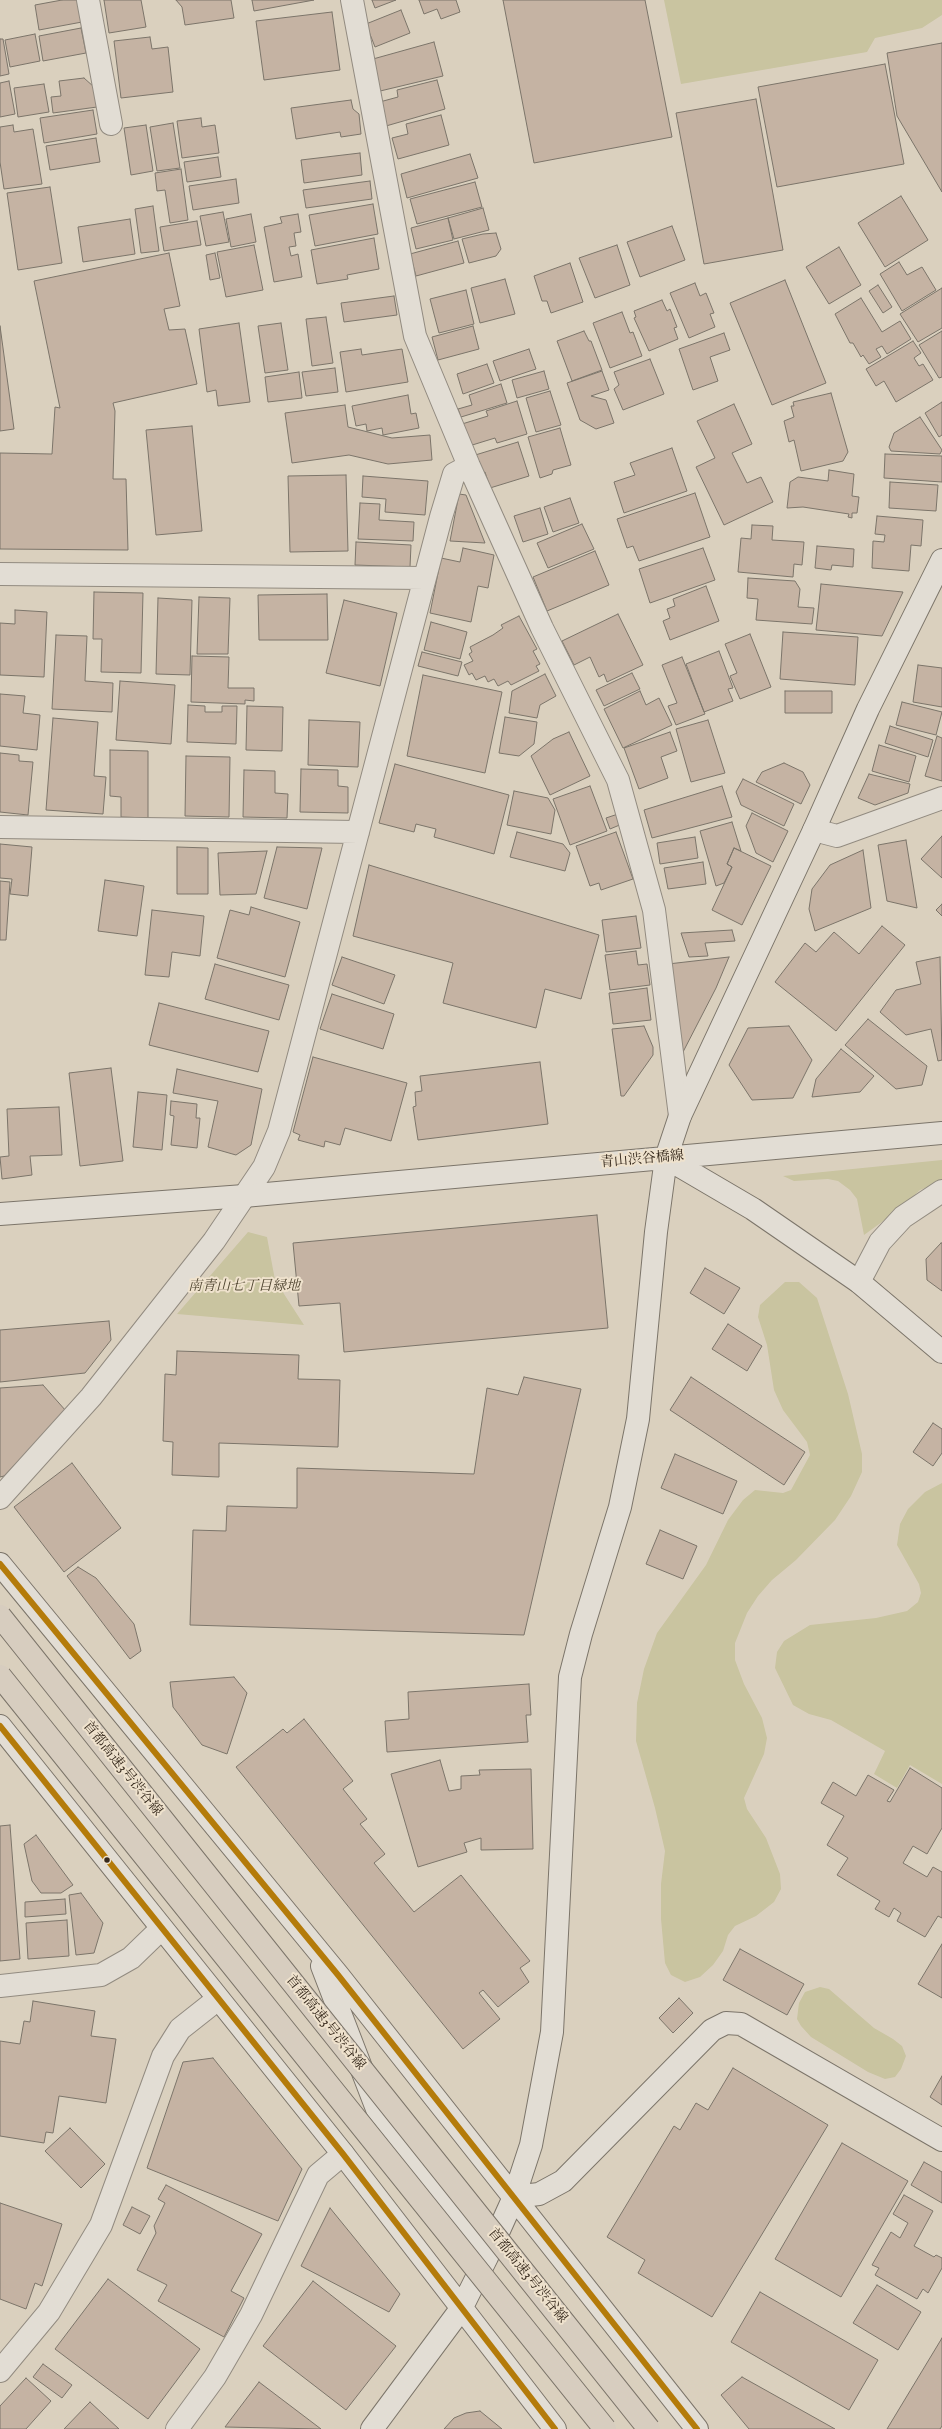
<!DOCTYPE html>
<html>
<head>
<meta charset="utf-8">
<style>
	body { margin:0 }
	canvas { display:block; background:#dad0be }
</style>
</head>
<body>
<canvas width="942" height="2429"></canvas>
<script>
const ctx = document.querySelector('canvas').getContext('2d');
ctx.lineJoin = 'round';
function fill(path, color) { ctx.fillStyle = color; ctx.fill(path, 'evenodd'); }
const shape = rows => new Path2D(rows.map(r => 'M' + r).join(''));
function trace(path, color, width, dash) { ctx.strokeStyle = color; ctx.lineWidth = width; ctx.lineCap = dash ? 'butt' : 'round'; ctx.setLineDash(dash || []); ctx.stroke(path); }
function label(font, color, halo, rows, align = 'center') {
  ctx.font = font + ' "IM FELL English","Noto Serif JP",serif'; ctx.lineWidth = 4; ctx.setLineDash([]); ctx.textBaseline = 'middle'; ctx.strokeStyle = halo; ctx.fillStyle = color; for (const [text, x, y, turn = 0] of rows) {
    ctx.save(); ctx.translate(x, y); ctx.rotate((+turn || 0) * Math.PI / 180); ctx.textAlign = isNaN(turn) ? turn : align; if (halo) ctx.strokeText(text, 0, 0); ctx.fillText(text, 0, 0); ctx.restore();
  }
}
const green = shape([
	[664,0,942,0,942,15,922,28,875,38,867,52,681,84],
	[942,1160,942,1181,920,1190,897,1211,864,1235,857,1199,850,1190,838,1181,828,1179,794,1181,783,1176],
	[248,1232,267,1237,275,1280,304,1325,177,1314],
	[785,1282,799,1282,817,1298,848,1394,862,1454,862,1472,851,1496,835,1520,796,1560,772,1580,758,1596,747,1613,735,1643,735,1660,744,1684,762,1718,767,1738,764,1754,744,1798,747,1809,766,1838,780,1874,781,1889,774,1902,756,1916,735,1926,728,1935,723,1951,713,1965,700,1977,685,1982,671,1975,665,1963,661,1919,661,1884,665,1851,655,1808,636,1741,637,1703,644,1669,657,1633,706,1565,728,1520,743,1500,755,1490,783,1493,791,1490,810,1455,807,1442,783,1410,774,1390,767,1345,758,1317,760,1305],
	[942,1483,942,1784,910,1765,897,1788,874,1774,885,1751,831,1720,809,1714,793,1705,775,1668,777,1652,784,1641,810,1625,876,1618,907,1611,918,1602,921,1593,919,1584,897,1545,900,1524,908,1509,925,1492],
	[820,1987,829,1989,874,2028,893,2039,902,2046,906,2056,901,2069,895,2077,885,2079,868,2072,811,2037,801,2026,797,2019,799,2003,805,1992]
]);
const building = shape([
	[62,0,78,0,82,22,39,30,35,5,62,0],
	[104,0,141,0,146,27,109,33,104,0],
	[176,0,231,0,234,18,185,25,182,7,176,0],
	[252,0,314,0,254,11,252,0],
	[372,0,396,0,375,8,372,0],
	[419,0,456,0,460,12,441,19,437,9,424,14,419,0],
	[503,0,645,0,672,137,534,163,503,0],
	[401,10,410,33,375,47,366,24,401,10],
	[332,12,340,70,264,80,256,21,332,12],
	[81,28,86,53,43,61,39,36,81,28],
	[35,34,40,61,10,67,5,40,35,34],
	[150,37,152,49,168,47,173,92,121,98,114,41,150,37],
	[0,39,3,39,9,74,0,76,0,39],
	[434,42,443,76,376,92,373,59,434,42],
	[942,43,942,192,897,116,887,53,942,43],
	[885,64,904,164,777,187,758,87,885,64],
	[84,78,94,87,97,107,53,113,51,97,61,96,59,81,84,78],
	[437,80,445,109,386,126,376,103,398,97,397,90,437,80],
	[9,81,15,114,0,117,0,83,9,81],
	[44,84,49,112,18,117,14,88,44,84],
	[756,99,783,250,704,264,676,113,756,99],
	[351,100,353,109,359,114,361,134,341,137,340,132,296,139,291,108,351,100],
	[93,110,97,134,44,143,40,118,93,110],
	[441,115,449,145,398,159,392,138,408,134,406,124,441,115],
	[201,118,202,127,215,125,219,153,182,158,177,121,201,118],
	[173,123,180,168,157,171,150,127,173,123],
	[13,125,14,132,33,129,42,184,4,189,0,162,0,127,13,125],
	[146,125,153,171,131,175,124,128,146,125],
	[96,138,100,162,50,170,46,146,96,138],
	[360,153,362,175,304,183,301,160,360,153],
	[470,154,478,178,407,198,401,174,470,154],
	[218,157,221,177,187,182,184,162,218,157],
	[181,169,188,220,170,223,165,190,157,191,155,173,181,169],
	[236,179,239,203,193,210,189,186,236,179],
	[370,181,372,199,306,208,303,190,370,181],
	[475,182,482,207,417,224,410,199,475,182],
	[50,187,62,263,18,270,7,193,50,187],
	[901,196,928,240,885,267,858,223,901,196],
	[373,204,378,234,315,246,309,215,373,204],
	[153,206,159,251,141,253,135,209,153,206],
	[483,208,489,230,454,239,448,218,483,208],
	[223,212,229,242,206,246,200,216,223,212],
	[251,214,256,242,231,247,226,219,251,214],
	[298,214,301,232,294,233,296,246,289,247,291,256,298,254,302,277,274,282,264,227,282,223,280,217,298,214],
	[448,218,453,240,416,249,411,228,448,218],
	[130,219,135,254,83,262,78,227,130,219],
	[197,221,201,245,164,251,160,227,197,221],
	[672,226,685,260,640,277,627,242,672,226],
	[496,233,501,249,496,256,469,263,462,239,483,234,496,233],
	[374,238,379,269,347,275,348,279,317,284,311,250,374,238],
	[458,241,464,263,416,276,410,254,458,241],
	[254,245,263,290,226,297,217,252,254,245],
	[617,245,630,285,595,298,579,258,617,245],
	[839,247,861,285,829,304,806,267,839,247],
	[169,253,180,306,164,309,169,330,185,329,197,384,113,403,115,411,113,479,126,479,128,550,0,549,0,453,52,454,55,407,60,408,34,281,169,253],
	[215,253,220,278,210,280,206,255,215,253],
	[899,262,907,275,922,267,936,290,902,311,880,274,899,262],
	[570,263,583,302,551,313,547,301,542,301,534,276,570,263],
	[505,279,515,314,480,323,471,288,505,279],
	[785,280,826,383,772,405,730,303,785,280],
	[695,283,700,296,706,293,714,313,710,314,715,327,689,338,670,293,695,283],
	[878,285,892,307,883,313,869,291,878,285],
	[942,288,942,328,918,342,900,314,942,288],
	[466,290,474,324,439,333,430,299,466,290],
	[394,296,397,315,344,322,341,303,394,296],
	[861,298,882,332,900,321,911,339,887,354,882,346,876,349,881,357,869,364,863,355,861,357,853,343,850,343,835,314,861,298],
	[662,300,667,311,670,309,677,327,674,328,678,339,649,351,634,318,636,317,634,311,662,300],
	[622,312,630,333,633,332,642,356,610,368,593,323,622,312],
	[326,317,333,363,312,366,306,319,326,317],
	[239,323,250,402,218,406,216,390,207,392,199,329,239,323],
	[281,323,288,370,265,373,258,326,281,323],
	[0,326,14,429,0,431,0,326],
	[473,326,479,349,438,360,432,337,473,326],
	[584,331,589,341,591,341,602,370,572,381,557,341,584,331],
	[942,331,942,377,939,378,919,345,942,331],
	[724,333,730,350,710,357,718,381,693,390,679,349,724,333],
	[913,341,921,353,914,358,919,366,923,364,933,380,896,402,884,381,876,386,866,369,913,341],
	[361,349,362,355,402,349,408,382,346,392,340,352,361,349],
	[529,349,536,369,500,381,493,361,529,349],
	[650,359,664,394,623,410,614,389,619,385,614,372,650,359],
	[487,364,494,383,463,394,457,374,487,364],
	[335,368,338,392,306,396,302,372,335,368],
	[544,371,549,389,517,398,512,380,544,371],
	[602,371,609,390,591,396,606,400,614,423,596,429,580,420,567,383,602,371],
	[299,372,302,398,268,402,265,377,299,372],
	[501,384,507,403,461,417,458,409,472,405,469,395,501,384],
	[550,391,561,425,536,432,526,398,550,391],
	[831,393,848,452,843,461,801,471,794,440,789,442,784,421,794,417,791,406,794,406,793,402,831,393],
	[408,395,411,414,416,413,419,428,383,435,382,428,367,431,366,424,356,426,352,406,408,395],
	[517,401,527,434,497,443,495,438,469,446,462,424,488,416,486,411,517,401],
	[942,402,942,435,939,437,925,413,942,402],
	[734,404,752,444,732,453,747,483,761,477,773,502,724,525,696,467,715,458,697,421,734,404],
	[345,405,348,427,392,438,430,435,432,460,388,464,349,455,292,463,285,413,345,405],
	[920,417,942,450,940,454,891,451,889,447,894,433,920,417],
	[192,426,202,531,156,535,146,430,192,426],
	[560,428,571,465,553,470,552,474,540,478,528,437,560,428],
	[518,442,529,476,490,488,485,472,482,473,472,456,518,442],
	[672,448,687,491,624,513,614,482,635,475,630,463,672,448],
	[885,454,942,456,942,482,884,478,885,454],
	[829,470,854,474,852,496,859,497,857,513,852,513,852,518,848,517,849,514,803,507,787,508,790,482,798,477,828,481,829,470],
	[346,475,348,551,290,552,288,476,346,475],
	[363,476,428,481,425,515,385,512,386,499,362,497,363,476],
	[890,482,938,485,936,511,889,508,890,482],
	[695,493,710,537,639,561,633,546,627,548,617,519,695,493],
	[459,494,466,495,485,543,450,541,459,494],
	[570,498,579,523,553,532,544,507,570,498],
	[360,503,380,504,379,520,414,522,413,541,358,539,360,503],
	[540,508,548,534,523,542,514,516,540,508],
	[877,516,923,520,921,546,911,545,909,571,872,568,873,541,884,542,885,535,875,534,877,516],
	[582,524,594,549,548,568,537,543,582,524],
	[752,525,773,526,772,540,804,542,802,565,794,564,793,577,738,572,741,538,751,539,752,525],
	[356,542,411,545,410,567,355,565,356,542],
	[817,546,854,549,853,567,832,565,831,570,815,568,817,546],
	[463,548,494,555,488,588,478,586,471,622,430,613,441,558,460,562,463,548],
	[703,548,715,580,650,603,639,569,703,548],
	[595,551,609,585,547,611,533,577,595,551],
	[748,578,795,581,800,589,798,607,814,608,812,624,756,620,758,599,747,598,748,578],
	[821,584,903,592,882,636,816,630,821,584],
	[706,586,719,621,670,640,663,621,670,618,667,609,675,606,673,599,706,586],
	[94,592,143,593,141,673,101,672,102,639,93,639,94,592],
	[327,594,328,640,259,640,258,595,327,594],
	[199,597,230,598,228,654,197,654,199,597],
	[158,598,192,600,190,675,156,674,158,598],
	[344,600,397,613,380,686,326,673,344,600],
	[15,610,47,612,44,677,0,675,0,623,15,624,15,610],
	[618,614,643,665,607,682,604,674,599,677,590,657,574,665,562,641,618,614],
	[519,616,537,649,533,651,540,664,536,666,539,671,511,685,508,681,498,686,494,679,488,682,485,676,476,680,472,673,469,675,464,665,473,661,469,654,472,652,470,647,493,635,503,628,501,625,519,616],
	[431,622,467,632,460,659,424,650,431,622],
	[783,632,858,637,855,685,780,679,783,632],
	[750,634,771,687,740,699,730,676,737,673,725,644,750,634],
	[56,635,87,636,85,681,113,683,112,712,52,709,56,635],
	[719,651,733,688,728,689,733,701,704,712,686,664,719,651],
	[422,652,462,662,458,676,418,666,422,652],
	[192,656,229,657,228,688,254,688,254,701,245,700,245,704,191,702,192,656],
	[682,657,705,714,676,725,668,706,677,703,662,665,682,657],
	[918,665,942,668,942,707,913,702,918,665],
	[632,673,640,689,604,706,596,690,632,673],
	[545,674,556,696,540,705,537,718,509,713,512,691,545,674],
	[423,675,502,692,485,773,407,756,423,675],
	[120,681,175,685,171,744,116,740,120,681],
	[640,691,646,705,659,698,672,725,623,748,604,709,640,691],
	[785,691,832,691,832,713,785,713,785,691],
	[0,694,25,696,23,713,40,715,37,750,0,746,0,694],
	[902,702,942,712,936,735,896,725,902,702],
	[188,705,205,706,205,712,222,712,222,706,237,706,236,744,187,742,188,705],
	[247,706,283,707,282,751,246,750,247,706],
	[505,717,537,722,534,744,519,756,499,753,505,717],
	[53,718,98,722,94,776,106,777,103,814,46,810,53,718],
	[309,720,360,722,358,767,308,765,309,720],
	[708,720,725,773,691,782,676,729,708,720],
	[890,726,933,740,928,757,885,743,890,726],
	[569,732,590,776,550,795,531,756,553,739,569,732],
	[670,732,677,751,661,757,668,778,639,789,624,748,670,732],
	[937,736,942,738,942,781,925,776,937,736],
	[879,745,916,756,909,782,872,771,879,745],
	[110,750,148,751,148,818,121,817,121,797,110,796,110,750],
	[0,753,19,755,19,761,33,762,28,815,0,812,0,753],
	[186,756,230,757,229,817,185,816,186,756],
	[784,763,803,772,810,785,801,804,756,782,762,772,784,763],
	[395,764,509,795,494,854,434,837,436,829,416,824,414,832,379,823,395,764],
	[301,769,338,770,338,786,348,787,348,813,300,812,301,769],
	[244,770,275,771,275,793,288,794,287,818,243,817,244,770],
	[869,774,910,784,908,793,875,805,858,798,869,774],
	[743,779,794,804,784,826,741,805,736,792,743,779],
	[590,786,607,831,570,845,553,799,590,786],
	[722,786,732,817,652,838,644,810,722,786],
	[514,791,548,798,555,810,551,834,507,825,514,791],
	[752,813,788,831,773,862,756,853,746,826,752,813],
	[618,814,622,824,610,829,606,818,618,814],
	[732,822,741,851,734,848,727,864,732,867,724,883,716,886,700,831,732,822],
	[517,832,563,844,570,853,565,871,510,857,517,832],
	[616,832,633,879,601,890,599,883,590,886,576,846,616,832],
	[942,836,942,878,921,859,942,836],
	[695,837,698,858,660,864,657,843,695,837],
	[906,840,917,908,887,901,878,845,906,840],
	[0,844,32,847,28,896,10,894,12,879,0,878,0,844],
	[177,847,208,848,208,894,177,894,177,847],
	[277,847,322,848,307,909,264,898,277,847],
	[734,848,771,866,742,925,712,910,732,867,727,864,734,848],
	[863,850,871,908,815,931,809,909,812,889,830,865,863,850],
	[267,851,256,894,220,895,218,853,267,851],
	[703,862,706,884,668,889,664,868,703,862],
	[369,865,599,935,581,999,545,989,536,1028,443,1003,453,963,353,936,369,865],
	[105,880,144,886,137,936,98,931,105,880],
	[0,881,10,882,6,940,0,940,0,881],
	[942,904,942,916,936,910,942,904],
	[251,907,300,922,285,977,217,958,230,910,249,915,251,907],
	[152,910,204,916,200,956,172,952,169,977,145,975,152,910],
	[636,916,641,948,606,952,602,920,636,916],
	[882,926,905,945,836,1031,775,982,805,943,816,952,834,932,859,954,882,926],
	[732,930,735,941,705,943,708,956,689,957,681,933,732,930],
	[636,951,638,965,647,964,650,985,610,990,605,955,636,951],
	[342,957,395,975,384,1004,332,985,342,957],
	[729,957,716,988,683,1052,668,964,729,957],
	[940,957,942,1060,938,1061,931,1029,906,1035,880,1012,896,990,921,984,916,962,940,957],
	[215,964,289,985,279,1020,205,999,215,964],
	[647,988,651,1020,613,1024,609,993,647,988],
	[332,994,394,1014,383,1049,320,1029,332,994],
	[159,1003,269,1031,258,1072,149,1045,159,1003],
	[868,1019,927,1066,922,1085,896,1089,845,1045,868,1019],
	[644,1026,653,1047,653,1055,624,1096,621,1096,612,1029,644,1026],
	[789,1026,812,1060,793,1098,752,1100,729,1065,748,1028,789,1026],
	[841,1049,874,1076,860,1092,812,1097,816,1079,841,1049],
	[313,1057,407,1083,391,1141,345,1128,340,1145,325,1141,324,1147,298,1140,300,1135,293,1132,313,1057],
	[540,1062,548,1124,418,1140,413,1107,416,1106,415,1092,422,1091,420,1076,540,1062],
	[111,1068,123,1161,80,1166,69,1073,111,1068],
	[177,1069,262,1089,251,1145,236,1155,208,1147,218,1101,173,1093,177,1069],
	[138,1092,167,1095,162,1150,133,1147,138,1092],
	[171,1101,197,1104,196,1118,200,1118,197,1148,171,1145,174,1116,170,1115,171,1101],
	[59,1107,62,1155,30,1156,32,1175,2,1179,0,1157,9,1156,7,1109,59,1107],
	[597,1215,608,1328,344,1352,340,1303,299,1306,293,1243,597,1215],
	[941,1243,942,1243,942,1291,927,1280,926,1259,941,1243],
	[705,1268,740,1288,724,1314,690,1293,705,1268],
	[109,1321,111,1340,85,1373,0,1382,0,1330,109,1321],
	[728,1324,762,1346,747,1371,712,1349,728,1324],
	[177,1351,299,1355,298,1379,340,1380,338,1447,219,1443,219,1477,172,1475,173,1442,163,1441,165,1374,176,1375,177,1351],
	[524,1377,581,1389,524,1635,190,1625,193,1530,226,1531,227,1506,297,1508,297,1468,474,1474,487,1388,518,1395,524,1377],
	[691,1377,805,1452,784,1485,670,1410,691,1377],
	[43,1385,66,1411,4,1476,0,1477,0,1388,43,1385],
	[933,1423,942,1429,942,1453,933,1466,913,1452,933,1423],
	[675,1454,737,1481,723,1514,661,1488,675,1454],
	[72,1463,121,1528,64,1572,14,1507,72,1463],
	[660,1530,697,1546,683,1579,646,1564,660,1530],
	[78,1567,96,1578,134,1624,141,1651,130,1659,67,1576,78,1567],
	[234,1677,247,1693,227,1754,202,1745,173,1707,170,1682,234,1677],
	[529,1684,531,1715,526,1715,528,1742,387,1752,385,1721,409,1719,408,1692,529,1684],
	[304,1719,353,1781,343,1789,367,1819,360,1824,385,1854,374,1863,414,1912,461,1875,530,1961,520,1968,529,1982,498,2007,483,1990,479,1993,500,2019,463,2049,236,1767,283,1729,287,1733,304,1719],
	[440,1760,449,1791,461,1789,461,1776,480,1775,479,1770,531,1769,533,1849,481,1850,481,1838,464,1843,467,1852,418,1867,391,1774,440,1760],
	[910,1768,942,1788,942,1828,927,1854,913,1846,903,1863,927,1877,933,1867,942,1872,942,1918,938,1916,925,1937,897,1921,901,1913,894,1908,889,1917,875,1909,880,1901,837,1875,848,1858,827,1845,844,1816,821,1803,833,1782,856,1796,868,1775,894,1790,887,1801,890,1802,910,1768],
	[10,1825,20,1959,0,1961,0,1826,10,1825],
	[36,1835,73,1885,61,1893,41,1893,32,1881,24,1844,36,1835],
	[81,1893,103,1923,94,1953,76,1955,69,1895,81,1893],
	[65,1899,66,1914,25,1917,25,1902,65,1899],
	[67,1920,69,1956,28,1959,26,1923,67,1920],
	[942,1944,942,1998,918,1984,942,1944],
	[740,1949,804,1984,787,2015,723,1980,740,1949],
	[679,1998,693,2013,673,2033,659,2018,679,1998],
	[33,2001,95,2011,91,2036,116,2039,106,2103,59,2096,53,2133,46,2132,44,2143,0,2136,0,2041,20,2044,24,2021,30,2022,33,2001],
	[213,2058,302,2169,278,2221,147,2168,183,2062,213,2058],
	[733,2068,828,2125,712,2317,638,2273,645,2260,607,2237,674,2126,680,2130,696,2103,708,2110,733,2068],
	[942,2076,942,2105,930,2097,942,2076],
	[70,2128,105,2164,81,2188,45,2151,70,2128],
	[842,2143,908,2181,841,2297,775,2259,842,2143],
	[924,2162,942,2172,942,2203,911,2185,924,2162],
	[166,2185,262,2234,231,2291,244,2298,224,2337,158,2301,167,2285,137,2270,156,2233,154,2226,165,2203,158,2199,166,2185],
	[904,2195,933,2211,914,2246,934,2257,936,2255,942,2258,942,2268,928,2293,923,2289,917,2299,875,2275,879,2268,872,2265,891,2232,900,2238,908,2223,893,2214,904,2195],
	[0,2203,62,2224,42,2286,35,2283,26,2309,0,2299,0,2203],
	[132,2207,150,2216,140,2234,123,2225,132,2207],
	[330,2208,400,2294,389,2312,301,2266,330,2208],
	[108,2279,200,2349,148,2419,55,2349,108,2279],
	[313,2281,396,2346,346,2410,263,2346,313,2281],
	[877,2285,921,2312,898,2350,853,2323,877,2285],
	[760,2292,878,2360,849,2410,731,2342,760,2292],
	[942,2338,942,2426,940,2429,887,2429,942,2338],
	[43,2364,72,2385,62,2398,33,2377,43,2364],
	[742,2377,835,2429,749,2429,721,2395,742,2377],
	[26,2378,51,2401,26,2429,0,2429,0,2406,26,2378],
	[259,2382,321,2429,225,2427,259,2382],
	[90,2402,119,2429,64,2429,90,2402],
	[480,2411,502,2429,444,2429,454,2418,466,2413,480,2411]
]);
const street = shape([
	[88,0,111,124],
	[352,0,415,336,469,466,542,628,618,780,654,910,680,1116],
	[0,574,425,578],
	[0,827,358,832],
	[814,830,837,836,942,798],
	[859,1282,880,1242,903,1217,942,1191],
	[0,1498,91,1397,214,1241,264,1167,279,1131,441,517,454,474,469,466],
	[0,1986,101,1975,131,1958,161,1929],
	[0,2371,49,2312,101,2225,163,2056,180,2029,218,1999],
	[177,2429,215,2377,251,2315,318,2175,343,2154]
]);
const secondary = shape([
	[666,1158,753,1209,859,1282,942,1352],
	[0,1214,244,1196,942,1133],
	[0,1564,338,1975,697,2429],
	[0,1726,343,2154,555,2429],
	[322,1966,377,2109,479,2239,487,2257],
	[514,2197,539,2194,563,2181,712,2030,726,2023,741,2024,942,2140],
	[372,2429,461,2309,487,2257,514,2197,531,2145,552,2032,570,1677,581,1634,620,1507,638,1419,656,1232,666,1158,680,1116,814,830,868,709,942,560]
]);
const highwayBridge = shape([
	[0,1616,649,2429],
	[0,1676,605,2429]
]);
const bus1 = shape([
	[0,1564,338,1975,697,2429],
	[0,1726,343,2154,555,2429]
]);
const markers = [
	[107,1860,3.5,"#372a1d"]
];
const streetNames = [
	["青山渋谷橋線",642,1160,-5],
	["首都高速3号渋谷線",122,1769,51],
	["首都高速3号渋谷線",325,2023,51],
	["首都高速3号渋谷線",527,2276,51]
];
const parkNames = [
	["南青山七丁目緑地",244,1287]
];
fill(green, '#c9c4a0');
fill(building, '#c5b3a3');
trace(building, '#7c756a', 1);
trace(street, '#928b80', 24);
trace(secondary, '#7c756a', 24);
trace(street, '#e2ddd4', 22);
trace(secondary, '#e2ddd4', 22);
trace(highwayBridge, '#7c756a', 24, []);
trace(highwayBridge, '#d7cdbf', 22);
trace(bus1, '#b47b0a', 6);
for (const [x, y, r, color] of markers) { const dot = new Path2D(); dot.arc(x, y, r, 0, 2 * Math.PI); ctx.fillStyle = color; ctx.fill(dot); trace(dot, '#efe2cd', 1.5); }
label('14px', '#372a1d', '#efe2cd', streetNames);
label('italic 14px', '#514732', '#efe2cd', parkNames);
</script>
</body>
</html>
